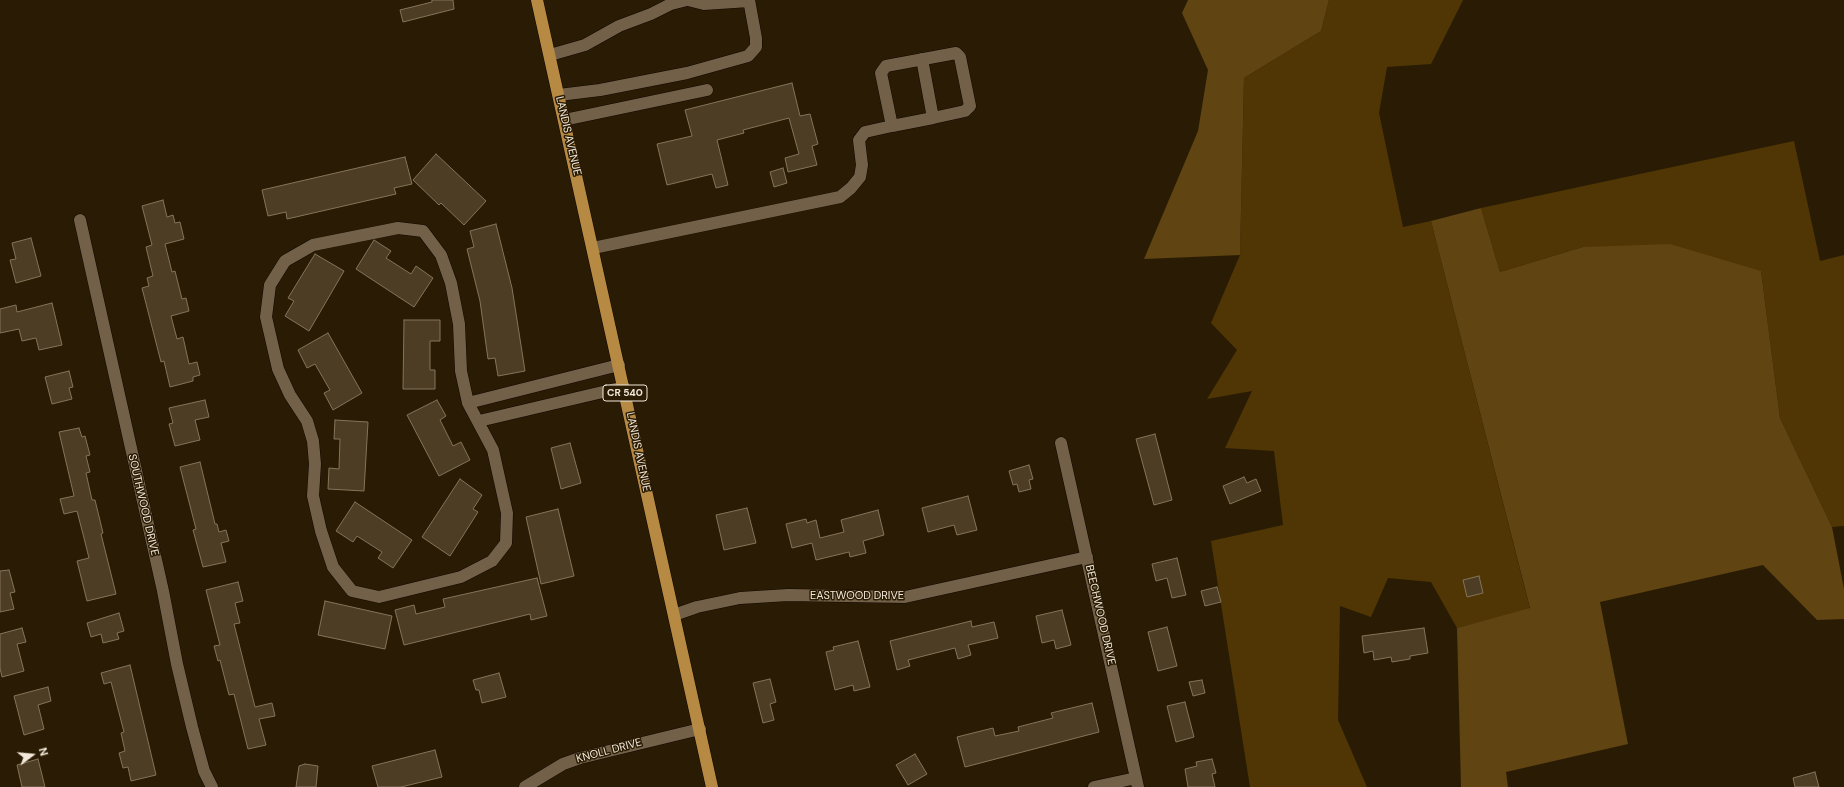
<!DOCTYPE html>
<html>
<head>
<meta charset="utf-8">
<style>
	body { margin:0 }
	#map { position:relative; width:1844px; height:787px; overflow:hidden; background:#2a1c04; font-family:"DM Sans",sans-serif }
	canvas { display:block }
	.north { position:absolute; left:12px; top:735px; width:40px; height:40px; -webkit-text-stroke:3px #2a1c04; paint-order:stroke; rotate:74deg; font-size:11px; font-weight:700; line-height:16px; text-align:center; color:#f3e9db }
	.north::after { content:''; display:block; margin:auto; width:14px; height:18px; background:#f3e9db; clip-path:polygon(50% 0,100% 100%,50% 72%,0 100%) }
</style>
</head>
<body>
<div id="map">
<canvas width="1844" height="787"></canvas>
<div class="north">N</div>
</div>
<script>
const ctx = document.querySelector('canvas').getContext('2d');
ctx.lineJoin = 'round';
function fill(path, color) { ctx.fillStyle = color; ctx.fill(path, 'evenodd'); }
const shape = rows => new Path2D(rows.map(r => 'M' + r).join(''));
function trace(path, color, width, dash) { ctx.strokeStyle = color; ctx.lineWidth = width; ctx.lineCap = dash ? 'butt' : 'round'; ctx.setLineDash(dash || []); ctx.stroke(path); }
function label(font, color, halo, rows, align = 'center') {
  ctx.font = font + ' "DM Sans",sans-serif'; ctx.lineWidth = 3; ctx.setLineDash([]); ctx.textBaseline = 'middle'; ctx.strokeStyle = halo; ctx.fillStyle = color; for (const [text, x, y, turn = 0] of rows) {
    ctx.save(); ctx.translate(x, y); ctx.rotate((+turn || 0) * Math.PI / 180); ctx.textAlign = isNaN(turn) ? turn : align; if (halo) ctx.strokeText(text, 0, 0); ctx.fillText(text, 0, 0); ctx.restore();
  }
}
const green = shape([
	[1329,0,1463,0,1431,64,1387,67,1379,113,1403,227,1431,221,1530,609,1457,628,1431,582,1388,578,1371,617,1340,606,1338,720,1367,787,1250,787,1211,541,1283,525,1274,451,1225,448,1252,391,1207,399,1237,350,1211,323,1240,255,1244,78,1321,31],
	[1794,141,1820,261,1844,255,1844,526,1832,527,1780,418,1761,271,1583,247,1500,272,1481,208]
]);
const forest = shape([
	[1188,0,1329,0,1321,31,1244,78,1240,255,1144,259,1198,131,1208,70,1182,13],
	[1481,208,1500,272,1583,247,1670,244,1761,271,1780,418,1832,527,1844,589,1844,619,1817,620,1763,565,1600,602,1628,744,1506,772,1508,787,1461,787,1457,628,1530,608,1431,221]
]);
const building = shape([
	[432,0,453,0,454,9,403,22,400,10,432,2,432,0],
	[792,83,800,116,810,114,818,144,812,146,817,165,788,172,785,158,799,154,789,118,743,130,744,133,717,140,728,185,716,188,712,174,667,185,657,144,692,136,685,110,792,83],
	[436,154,486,201,464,225,441,203,439,205,413,180,436,154],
	[405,157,412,184,394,188,396,194,287,219,286,212,268,216,262,190,405,157],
	[783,168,787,183,774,187,770,172,783,168],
	[163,200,167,217,173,215,175,223,180,222,184,239,165,244,172,272,175,271,182,299,186,298,189,311,171,316,177,339,183,337,189,364,197,362,200,375,193,377,193,381,170,387,164,361,161,362,142,288,149,286,147,278,153,276,146,247,152,245,142,206,163,200],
	[496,224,512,288,525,371,498,376,495,358,488,359,480,301,467,249,474,247,470,231,496,224],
	[31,238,41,276,16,283,10,260,16,259,12,243,31,238],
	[374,240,391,251,386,258,411,274,416,266,433,278,414,307,356,269,374,240],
	[315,254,344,271,309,331,285,316,294,301,288,298,315,254],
	[52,303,62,345,39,350,36,338,22,341,19,329,0,333,0,309,16,305,17,312,52,303],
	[404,320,440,320,440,341,430,341,430,370,435,370,435,389,403,389,404,320],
	[328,333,362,393,333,410,324,393,330,390,315,364,307,368,298,350,328,333],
	[69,371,73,387,69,388,72,399,52,404,45,377,69,371],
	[205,400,209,417,195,420,200,440,175,446,169,424,173,423,169,408,205,400],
	[437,400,446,416,440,420,453,446,461,442,470,460,439,476,407,415,437,400],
	[335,420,368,422,364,491,328,489,329,468,339,469,340,439,334,439,335,420],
	[79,428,82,437,85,436,90,455,86,456,90,472,86,473,92,500,95,500,103,533,101,534,116,594,87,601,77,561,89,558,84,538,77,511,64,514,60,499,74,496,59,432,79,428],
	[1155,434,1172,500,1154,505,1136,439,1155,434],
	[570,443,581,483,561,489,551,448,570,443],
	[200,462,215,524,217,524,219,532,226,530,229,541,221,543,226,562,203,567,193,530,196,529,180,467,200,462],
	[1029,465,1033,479,1029,480,1031,489,1019,492,1017,484,1013,485,1009,471,1029,465],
	[1244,477,1247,483,1256,479,1261,491,1230,504,1223,486,1244,477],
	[460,479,482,495,473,509,478,512,450,556,422,537,460,479],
	[968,496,977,530,957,535,954,525,928,532,922,508,968,496],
	[355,502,412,540,393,568,378,558,382,552,357,536,353,542,336,531,355,502],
	[747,508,756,543,724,550,716,515,747,508],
	[558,509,574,576,541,584,526,517,558,509],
	[878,510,884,535,863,541,866,553,850,557,849,552,816,560,812,543,792,548,786,524,806,519,807,523,816,520,820,538,844,532,841,520,878,510],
	[1177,558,1186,595,1172,598,1167,578,1156,581,1152,564,1177,558],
	[9,570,15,592,10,593,14,609,0,612,0,571,9,570],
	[1479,576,1483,593,1467,597,1463,580,1479,576],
	[537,578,547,616,531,620,530,614,404,645,395,610,414,605,416,614,445,607,443,599,537,578],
	[238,582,243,601,235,603,240,623,234,624,255,707,272,703,275,716,259,719,266,745,248,749,234,694,229,695,220,660,218,661,214,646,220,645,206,590,238,582],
	[1217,587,1221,602,1205,606,1201,591,1217,587],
	[325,601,392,616,385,649,318,635,325,601],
	[1062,610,1071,645,1056,649,1054,640,1042,643,1036,616,1062,610],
	[119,613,124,631,117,633,119,639,103,643,101,634,91,637,87,623,119,613],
	[971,621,972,627,994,622,998,638,968,645,971,655,958,659,955,648,908,660,910,666,897,670,890,641,971,621],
	[1167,627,1177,666,1158,671,1148,632,1167,627],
	[22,628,26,642,17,644,24,671,2,677,0,668,0,634,22,628],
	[1424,628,1428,653,1410,656,1410,659,1392,662,1391,657,1374,660,1373,651,1364,653,1362,636,1424,628],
	[858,641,870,687,854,691,853,685,835,690,826,652,834,650,833,647,858,641],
	[130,665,156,775,131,781,128,767,123,768,119,753,125,751,121,733,124,732,111,682,104,684,101,673,130,665],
	[499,673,506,697,482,703,479,690,476,690,473,680,499,673],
	[770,679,776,702,770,704,774,720,763,723,753,683,770,679],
	[1202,680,1205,693,1193,696,1189,682,1202,680],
	[48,687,51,701,38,705,44,729,24,735,14,696,48,687],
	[1185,702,1194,737,1176,742,1167,706,1185,702],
	[1092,703,1099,732,965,767,957,737,993,728,995,736,1019,731,1018,727,1053,718,1051,713,1092,703],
	[435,750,442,777,401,787,378,787,372,766,435,750],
	[915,754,927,774,908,785,896,765,915,754],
	[38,759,45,787,22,787,17,765,38,759],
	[1212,759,1216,773,1212,774,1215,787,1188,787,1185,769,1197,766,1196,762,1212,759],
	[305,764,318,766,316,787,296,787,299,766,305,764],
	[1815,772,1819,787,1795,787,1793,778,1815,772]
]);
const minor = shape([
	[688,0,704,4,749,1],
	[550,55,585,45,619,26,651,14,671,4,687,0],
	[922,59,933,118],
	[559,95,600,90,687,73,748,56,756,47,756,38,749,0],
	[564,120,707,90],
	[80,220,163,591,177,664,192,727,204,771,212,787],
	[398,228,423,231,441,255,451,283,459,324,461,371,468,403,493,450,507,513,506,543,492,561,461,577,379,597,352,591,333,567,321,531,313,496,315,464,313,441,307,421,290,395,278,369,266,317,270,285,285,261,313,245,398,228],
	[593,248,840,197,851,188,860,177,862,165,859,140,865,132,892,126,933,118,965,111,970,106,960,57,956,53,886,66,881,73,892,126],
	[468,403,619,365],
	[479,421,624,387],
	[1061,443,1138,787],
	[674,615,697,607,740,598,788,595,905,597,1087,557],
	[525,787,563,764,580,758,700,729],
	[1094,787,1136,778]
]);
const major = shape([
	[537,0,712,787]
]);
const shields = [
	[625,393,44]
];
const shieldNames = [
	["CR 540",625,393]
];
const streetNames = [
	["LANDIS AVENUE",568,136,77],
	["LANDIS AVENUE",638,452,78],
	["SOUTHWOOD DRIVE",143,505,77],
	["EASTWOOD DRIVE",857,596],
	["BEECHWOOD DRIVE",1100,615,77],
	["KNOLL DRIVE",609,751,-15]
];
fill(green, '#503604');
fill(forest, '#604412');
fill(building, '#4d3d25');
trace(building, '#85745a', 1);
trace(minor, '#120600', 13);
trace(major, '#120600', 13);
trace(minor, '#726148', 12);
trace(major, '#b68a43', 12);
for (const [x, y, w] of shields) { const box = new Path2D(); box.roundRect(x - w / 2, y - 8, w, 16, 3); ctx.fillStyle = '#2a1c04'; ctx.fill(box); trace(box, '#f3e9db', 1); }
label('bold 10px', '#f3e9db', null, shieldNames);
label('11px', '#f3e9db', '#2a1c04', streetNames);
</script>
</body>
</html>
